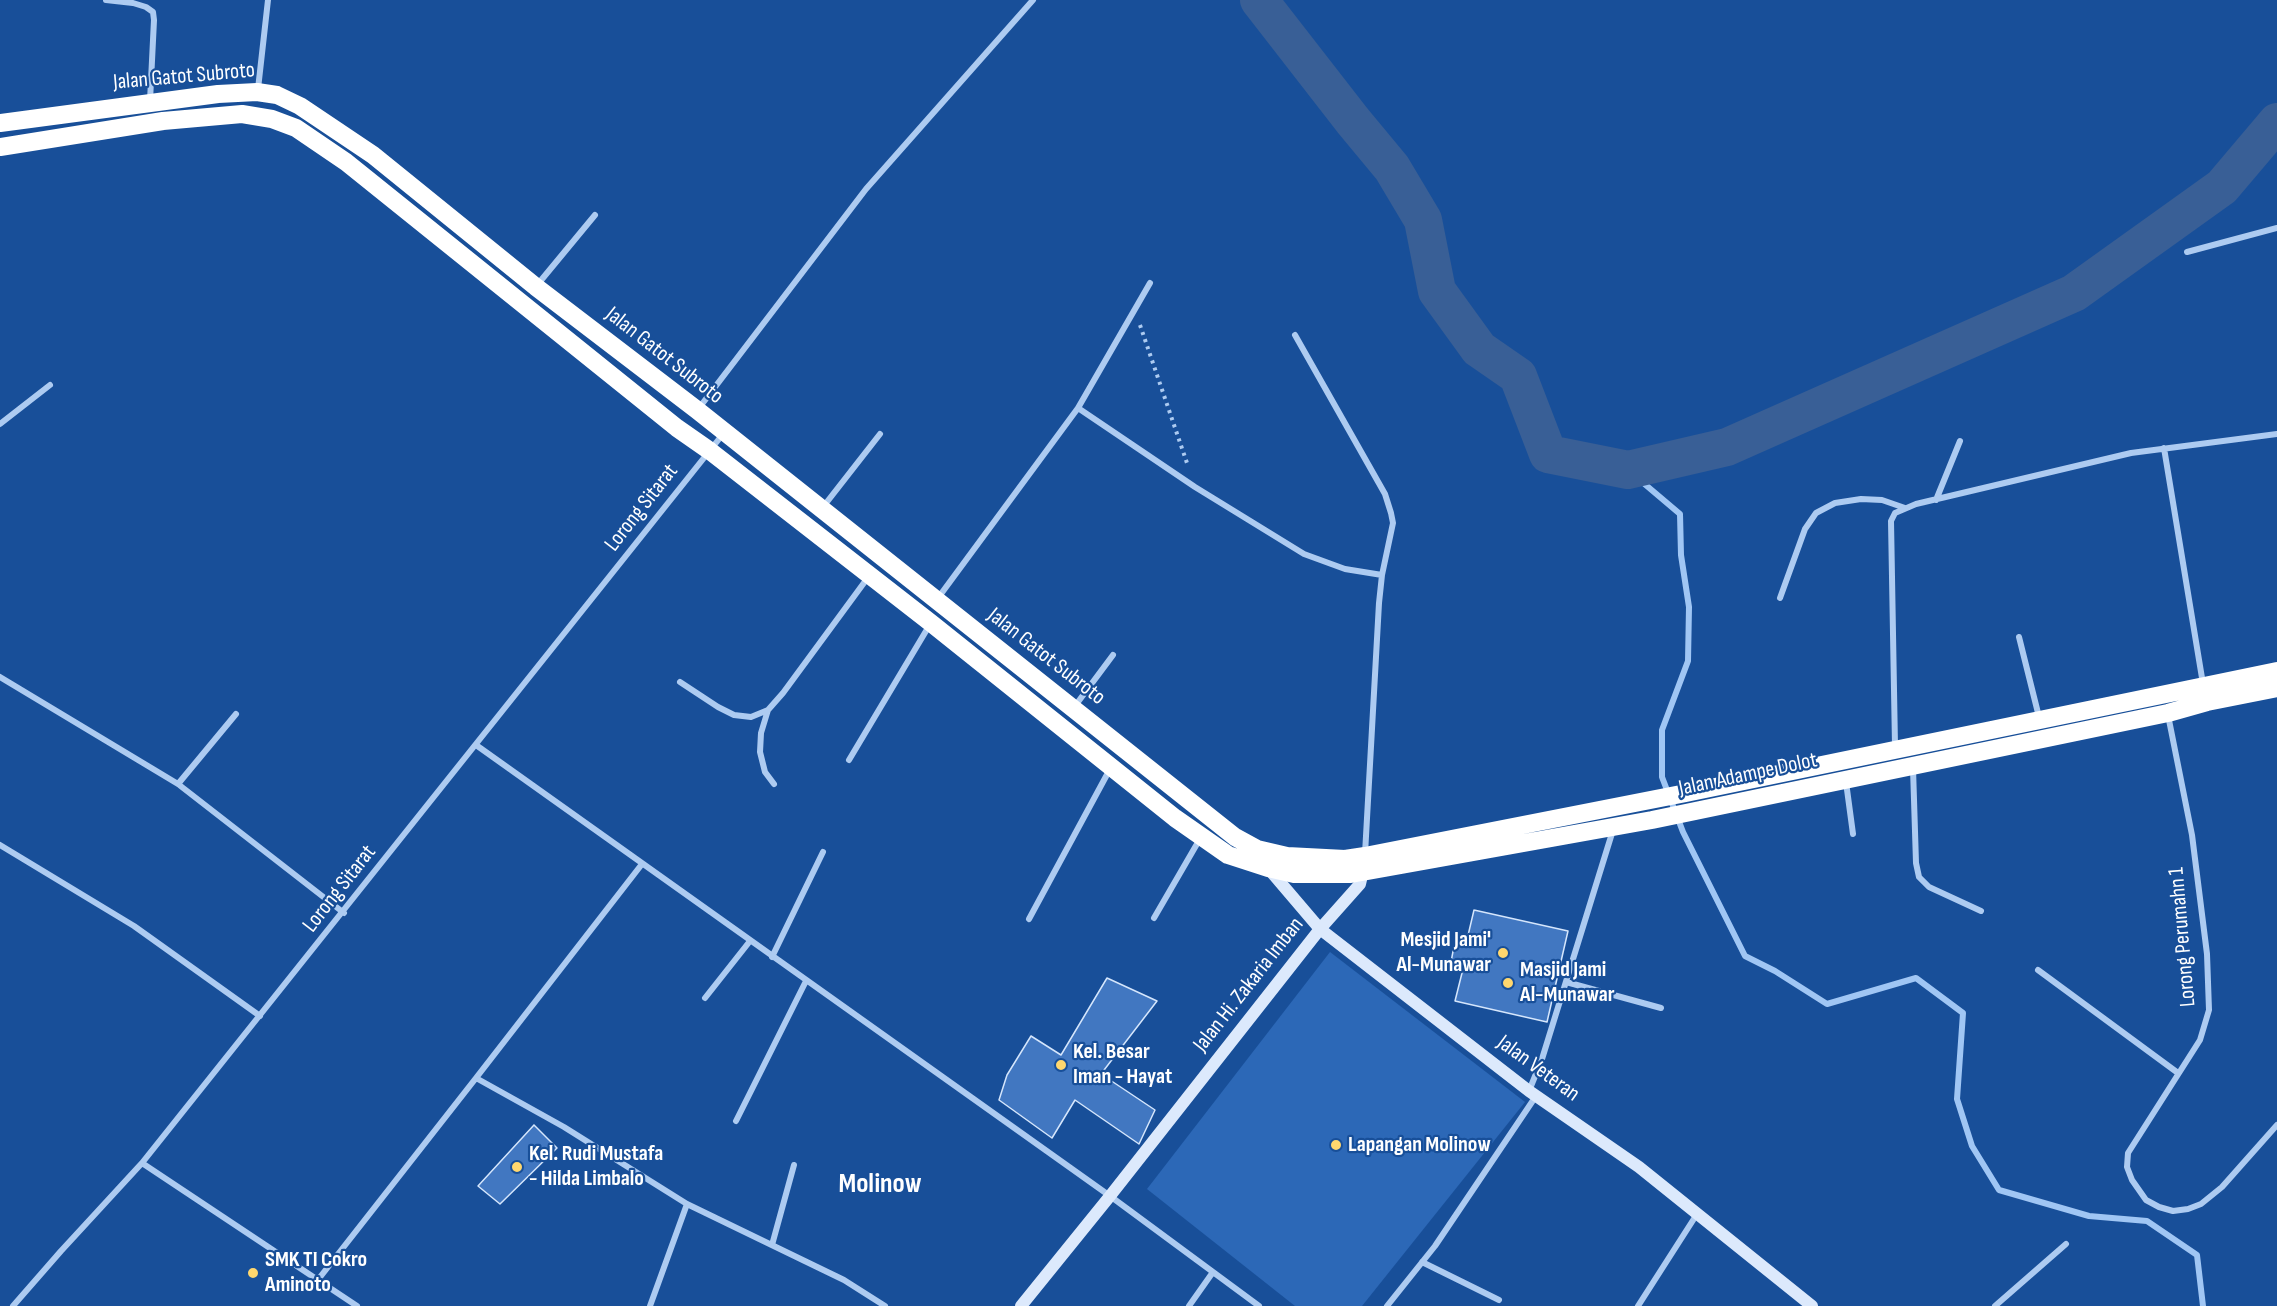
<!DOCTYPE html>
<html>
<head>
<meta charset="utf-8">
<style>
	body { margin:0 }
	canvas { display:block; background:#184f99 }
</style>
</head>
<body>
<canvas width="2277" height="1306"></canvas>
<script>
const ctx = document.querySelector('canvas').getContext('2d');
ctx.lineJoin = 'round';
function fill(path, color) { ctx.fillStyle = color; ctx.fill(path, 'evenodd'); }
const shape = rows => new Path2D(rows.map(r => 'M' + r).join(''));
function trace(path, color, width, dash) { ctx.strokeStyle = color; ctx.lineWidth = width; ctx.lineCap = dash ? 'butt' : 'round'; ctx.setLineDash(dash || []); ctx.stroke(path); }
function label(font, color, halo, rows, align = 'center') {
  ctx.font = font + ' "Sofia Sans Condensed",sans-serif'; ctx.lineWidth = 4.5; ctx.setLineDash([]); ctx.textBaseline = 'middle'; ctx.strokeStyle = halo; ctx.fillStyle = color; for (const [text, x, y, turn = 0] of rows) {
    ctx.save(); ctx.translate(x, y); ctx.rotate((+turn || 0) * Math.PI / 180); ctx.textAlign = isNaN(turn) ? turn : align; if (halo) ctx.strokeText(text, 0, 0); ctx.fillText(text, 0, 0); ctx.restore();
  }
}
const green = shape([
	[1330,952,1525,1102,1362,1306,1295,1306,1147,1189]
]);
const stream = shape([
	[1628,470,1680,514,1681,555,1689,607,1688,661,1662,730,1662,777,1683,832,1745,956,1775,971,1827,1004,1916,978,1963,1013,1957,1099,1972,1146,1999,1190,2089,1216,2147,1221,2197,1255,2203,1306]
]);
const river = shape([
	[1259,0,1353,121,1392,168,1423,220,1437,291,1479,349,1518,376,1548,454,1628,470,1727,447,2074,293,2222,187,2277,122]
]);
const building = shape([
	[1474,910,1568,931,1547,1022,1455,1001,1464,965,1451,962,1455,941,1466,944,1474,910],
	[1107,978,1157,1001,1101,1074,1155,1110,1139,1144,1075,1100,1052,1138,999,1100,1007,1075,1031,1036,1061,1055,1107,978],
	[534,1125,557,1148,500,1204,478,1186,534,1125]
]);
const path = shape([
	[1140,325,1188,466]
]);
const street = shape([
	[106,0,133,3,146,7,153,12,154,20,150,101],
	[258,89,268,0],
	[2187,252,2277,228],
	[538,284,595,215],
	[1295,335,1385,494,1391,513,1393,523,1382,575,1379,603,1365,854],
	[699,408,866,189,1033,0],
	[1078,408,1195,487,1304,554,1345,569,1382,575],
	[0,424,50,385],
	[2164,448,2203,684],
	[1936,500,1960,441],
	[823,507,880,434],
	[938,598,1078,408,1150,283],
	[1780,598,1805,529,1816,513,1835,503,1861,499,1882,500,1905,508],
	[2019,637,2039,717],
	[0,677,178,784,344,913],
	[680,682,718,707,734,715,751,717,768,710,783,693,869,576],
	[1075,706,1113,655],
	[768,710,761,733,760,752,765,772,774,784],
	[2168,715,2192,835,2207,954,2209,1010,2200,1040,2128,1153,2127,1167,2132,1180,2146,1200,2159,1207,2173,1211,2188,1209,2201,1204,2222,1187,2277,1125],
	[476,745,1110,1196,1259,1306],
	[1895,746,1891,521,1895,513,1916,504,2131,453,2277,434],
	[849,760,929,626],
	[1913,768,1916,863,1919,877,1929,887,1981,911],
	[1846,782,1853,834],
	[178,784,236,714],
	[0,845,134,926,260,1016],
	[642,864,476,1078,564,1127,687,1204,844,1280,885,1306],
	[1154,918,1201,837],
	[1029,919,1110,769],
	[772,957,823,852],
	[2038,970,2178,1073],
	[1566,982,1661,1008],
	[705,998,750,941],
	[1529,1091,1542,1059,1613,830],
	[736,1121,806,981],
	[772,1245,794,1165],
	[1422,1262,1499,1300],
	[317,1281,476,1078],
	[13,1306,61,1251,142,1163],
	[357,1306,142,1163,723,434],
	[650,1306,687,1204],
	[1189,1306,1213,1272],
	[1387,1306,1435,1246,1536,1096],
	[1638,1306,1697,1214],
	[1995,1306,2066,1244]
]);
const secondary = shape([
	[1268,868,1320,929,1529,1091,1639,1167,1812,1306],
	[1021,1306,1110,1196,1320,929,1360,884,1364,867]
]);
const highway = shape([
	[0,123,218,94,257,92,277,95,300,106,373,155,536,287,697,410,1235,837,1257,849,1287,856,1345,859,1365,856,1686,793,2277,671],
	[0,147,163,121,242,114,272,119,296,128,346,162,677,428,710,451,931,623,1175,818,1228,855,1268,868,1294,874,1351,874,1652,820,2168,713,2207,702,2277,688]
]);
const markers = [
	[1503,953,6,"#ffd76e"],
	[1508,983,6,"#ffd76e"],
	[1061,1065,6,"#ffd76e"],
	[1336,1145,6,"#ffd76e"],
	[517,1167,6,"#ffd76e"],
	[253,1273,6,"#ffd76e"]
];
const streetNames = [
	["Jalan Gatot Subroto",184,77,-5],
	["Jalan Gatot Subroto",664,356,38],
	["Lorong Sitarat",642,508,-52],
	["Jalan Gatot Subroto",1046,657,38],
	["Jalan Adampe Dolot",1748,775,-12],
	["Lorong Sitarat",340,889,-52],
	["Lorong Perumahn 1",2183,937,-95],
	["Jalan Hi. Zakaria Imban",1249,985,-52],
	["Jalan Veteran",1538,1069,36]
];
const poiNames = [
	["Mesjid Jami'",1491,940,"right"],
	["Al-Munawar",1491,965,"right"],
	["Masjid Jami",1520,970],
	["Al-Munawar",1520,995],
	["Kel. Besar",1073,1052],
	["Iman - Hayat",1073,1077],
	["Lapangan Molinow",1348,1145],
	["Kel. Rudi Mustafa",529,1154],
	["- Hilda Limbalo",529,1179],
	["SMK TI Cokro",265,1260],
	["Aminoto",265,1285]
];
const districtNames = [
	["Molinow",880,1185]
];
fill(green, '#2c68b7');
trace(stream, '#a0c6f4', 6);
trace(river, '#395f96', 38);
fill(building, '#4177c1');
trace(building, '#d5e6fc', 1.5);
trace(path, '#adcbf1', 4, [3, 4.5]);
trace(street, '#adcbf1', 6);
trace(secondary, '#dce9fc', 12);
trace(highway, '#fff', 18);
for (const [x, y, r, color] of markers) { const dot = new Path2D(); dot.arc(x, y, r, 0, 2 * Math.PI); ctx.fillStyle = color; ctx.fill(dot); trace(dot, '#184f99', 2); }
label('22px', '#fff', '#184f99', streetNames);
label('bold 22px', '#fff', '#184f99', poiNames, 'left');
label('bold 28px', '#fff', '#184f99', districtNames);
</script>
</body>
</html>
